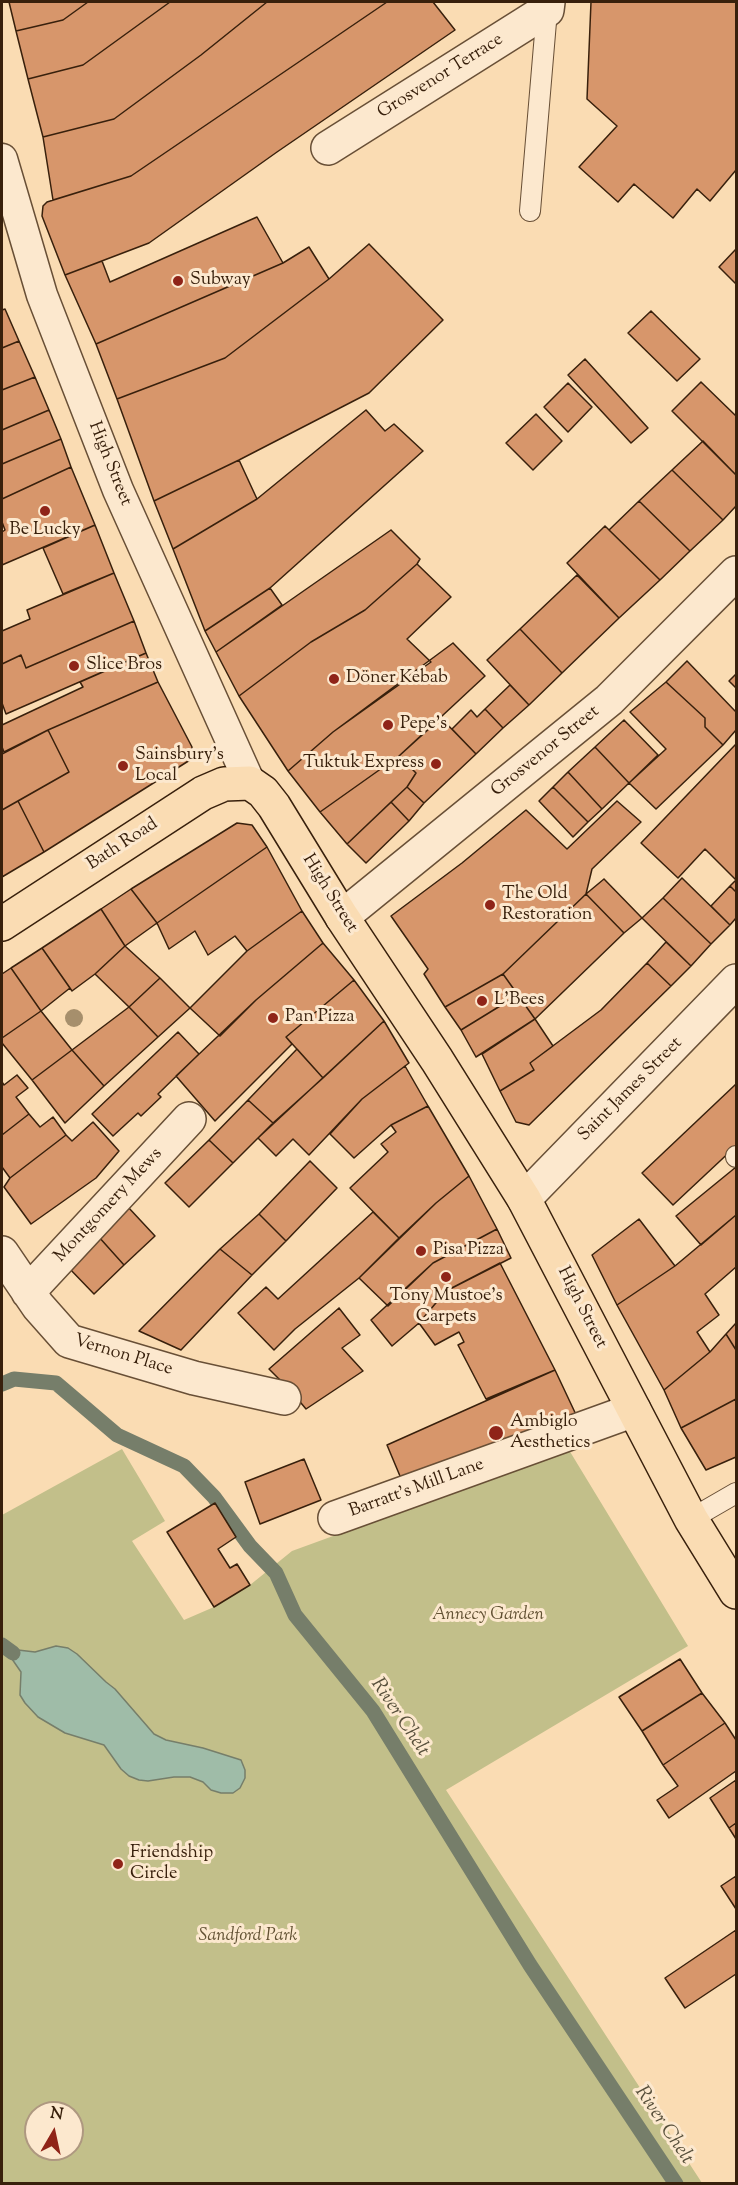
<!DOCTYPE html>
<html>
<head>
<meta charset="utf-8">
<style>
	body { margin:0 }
	#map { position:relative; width:738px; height:2185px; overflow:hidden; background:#fadcb3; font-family:"Sorts Mill Goudy",serif }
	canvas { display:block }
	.frame { position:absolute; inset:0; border:3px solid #38200c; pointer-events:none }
	.north { position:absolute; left:24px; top:2101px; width:60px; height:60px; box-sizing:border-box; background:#fce8ce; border:2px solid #ae9880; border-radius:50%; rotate:9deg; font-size:16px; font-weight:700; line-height:24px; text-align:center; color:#38200c }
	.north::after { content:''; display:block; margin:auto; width:21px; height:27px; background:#8f2418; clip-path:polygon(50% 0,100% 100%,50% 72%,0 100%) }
</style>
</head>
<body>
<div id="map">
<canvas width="738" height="2185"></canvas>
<div class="frame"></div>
<div class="north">N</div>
</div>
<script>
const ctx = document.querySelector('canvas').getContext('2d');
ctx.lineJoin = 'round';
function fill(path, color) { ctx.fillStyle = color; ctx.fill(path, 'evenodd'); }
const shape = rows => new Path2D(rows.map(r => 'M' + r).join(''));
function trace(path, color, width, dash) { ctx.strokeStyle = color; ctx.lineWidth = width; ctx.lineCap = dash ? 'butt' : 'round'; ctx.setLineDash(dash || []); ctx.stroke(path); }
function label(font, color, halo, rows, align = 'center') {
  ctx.font = font + ' "Sorts Mill Goudy",serif'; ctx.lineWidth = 6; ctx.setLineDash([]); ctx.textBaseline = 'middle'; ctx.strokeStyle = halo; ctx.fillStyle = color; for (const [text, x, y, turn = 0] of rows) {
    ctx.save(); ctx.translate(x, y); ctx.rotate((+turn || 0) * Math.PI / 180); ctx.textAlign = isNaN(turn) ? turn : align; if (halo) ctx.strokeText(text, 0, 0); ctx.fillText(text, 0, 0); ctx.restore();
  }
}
const green = shape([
	[122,1449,165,1521,132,1541,184,1620,214,1607,250,1585,292,1551,569,1450,688,1646,446,1790,702,2183,2,2183,2,1515],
	[36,2113,72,2113,72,2149,36,2149]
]);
const water = shape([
	[56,1646,68,1648,77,1654,106,1682,115,1689,154,1734,166,1740,203,1748,241,1760,245,1770,245,1778,240,1788,233,1793,221,1793,211,1790,203,1782,190,1777,174,1777,148,1781,139,1780,129,1776,121,1769,104,1745,65,1733,38,1717,25,1703,20,1695,21,1672,12,1659,13,1653,18,1650,35,1652,56,1646]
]);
const stream = shape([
	[2,1384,14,1379,56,1383,117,1435,184,1466,214,1497,250,1546,276,1573,295,1615,373,1711,530,1965,676,2184],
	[2,1645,13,1653]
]);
const building = shape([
	[9,2,88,2,63,20,16,31,9,2],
	[88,2,170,2,83,65,28,79,16,31,63,20,88,2],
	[170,2,267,2,201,55,114,119,43,137,28,79,83,65,170,2],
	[267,2,387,2,131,176,53,200,43,137,114,119,201,55,267,2],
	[387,2,433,2,455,30,277,152,149,243,65,275,42,216,43,206,47,202,131,176,387,2],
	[591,2,736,2,736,170,710,201,697,189,673,218,634,184,618,202,579,167,617,126,587,99,591,2],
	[257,217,283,263,96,344,65,275,102,261,110,282,257,217],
	[369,244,443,320,369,393,239,460,154,501,117,399,225,358,329,279,369,244],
	[309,247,329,279,225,358,117,399,96,344,283,263,309,247],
	[736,249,736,284,719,267,736,249],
	[5,309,19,341,2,348,2,310,5,309],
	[651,311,700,359,677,381,628,333,651,311],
	[19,341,35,377,2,390,2,348,19,341],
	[585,359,648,428,631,443,568,375,585,359],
	[35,377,49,410,2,430,2,390,35,377],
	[701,382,736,416,736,475,672,411,701,382],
	[568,383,592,407,568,432,544,407,568,383],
	[49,410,61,439,2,464,2,430,49,410],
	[366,410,385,431,394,424,423,451,270,588,205,631,173,549,257,499,366,410],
	[536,414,562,441,533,470,506,443,536,414],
	[61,439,71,467,2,499,2,464,61,439],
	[703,441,736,475,736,506,723,520,672,470,703,441],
	[239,460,257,499,173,549,154,501,239,460],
	[71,467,95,525,2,565,2,532,5,530,2,522,2,499,71,467],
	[672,470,723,520,690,551,639,501,672,470],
	[639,501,690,551,660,580,609,530,639,501],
	[95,525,114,573,63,594,43,548,95,525],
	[605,526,660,580,619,618,567,563,605,526],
	[391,530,420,559,417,564,365,610,311,642,239,696,216,652,391,530],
	[417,564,451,597,407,639,431,662,333,732,288,771,239,696,311,642,365,610,417,564],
	[114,573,134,621,26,668,21,655,2,664,2,631,30,619,27,610,114,573],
	[577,575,619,618,562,673,520,629,577,575],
	[270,588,282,605,216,652,205,631,270,588],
	[134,621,146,653,6,714,2,703,2,664,21,655,26,668,134,621],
	[520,629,562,673,529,705,487,660,520,629],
	[453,643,485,676,399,756,320,812,288,771,333,732,453,643],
	[146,653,158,682,48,730,4,752,2,747,2,725,83,687,80,682,146,653],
	[687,661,736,712,736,730,723,745,705,727,705,718,666,682,687,661],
	[736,674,736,688,729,681,736,674],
	[158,682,192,747,190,760,44,852,18,801,69,772,48,730,158,682],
	[666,682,705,718,705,727,723,745,656,809,629,783,666,749,630,712,666,682],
	[510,685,529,705,503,728,485,709,510,685],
	[485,709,503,728,476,754,452,729,471,710,477,717,485,709],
	[441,718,476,754,424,803,407,787,416,773,399,756,441,718],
	[624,720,658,755,629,783,595,747,624,720],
	[48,730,69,772,2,810,2,754,48,730],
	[736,744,736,880,705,849,678,878,641,843,736,744],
	[595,747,629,783,602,809,568,772,595,747],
	[399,756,416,773,407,787,347,844,320,812,399,756],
	[568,772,602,809,588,822,553,787,568,772],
	[407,787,424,803,409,821,391,802,407,787],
	[553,787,588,822,573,837,539,801,553,787],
	[18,801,44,852,2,877,2,810,18,801],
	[617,801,641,822,592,869,586,894,503,974,445,1007,424,974,428,969,391,916,462,863,526,810,567,849,617,801],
	[391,802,409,821,366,863,347,844,391,802],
	[237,823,252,825,267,847,157,923,131,889,237,823],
	[267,847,302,911,247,951,235,936,208,955,195,931,169,949,157,923,267,847],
	[682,878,730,925,711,944,663,898,682,878],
	[604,879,642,918,624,933,586,894,604,879],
	[736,880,736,892,730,886,736,880],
	[730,886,736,892,736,918,730,925,711,906,730,886],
	[131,889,157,923,125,946,101,909,131,889],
	[586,894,624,933,535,1019,503,974,586,894],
	[663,898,711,944,691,966,642,918,663,898],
	[101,909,125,946,95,974,72,991,42,948,101,909],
	[302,911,323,943,256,1000,220,1036,190,1008,247,951,302,911],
	[666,942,691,966,671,986,647,963,666,942],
	[323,943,354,980,286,1037,292,1044,215,1121,176,1076,256,1000,323,943],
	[125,946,160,978,129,1007,95,974,125,946],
	[42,948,70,988,41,1011,11,968,42,948],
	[647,963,671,986,529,1125,516,1122,500,1091,534,1070,530,1063,601,1010,647,963],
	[11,968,41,1011,2,1038,2,974,11,968],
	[503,974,518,995,461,1030,445,1007,503,974],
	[160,978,190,1008,158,1037,129,1007,160,978],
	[354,980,384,1021,323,1078,286,1037,354,980],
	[518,995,535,1019,476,1057,461,1030,518,995],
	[129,1007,158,1037,104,1086,72,1050,129,1007],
	[41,1011,72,1050,32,1080,2,1043,2,1038,41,1011],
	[535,1019,553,1046,530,1063,534,1070,500,1091,482,1054,535,1019],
	[384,1021,409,1063,362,1099,309,1155,293,1139,276,1156,258,1138,384,1021],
	[178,1032,199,1054,158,1094,161,1097,141,1116,138,1113,113,1136,92,1114,178,1032],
	[297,1049,323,1078,273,1123,248,1100,297,1049],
	[72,1050,104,1086,65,1123,32,1080,72,1050],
	[405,1066,428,1106,391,1125,354,1158,330,1134,362,1099,405,1066],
	[17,1075,28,1088,16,1097,29,1114,2,1135,2,1082,4,1085,17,1075],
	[736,1084,736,1146,673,1205,642,1173,736,1084],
	[248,1100,273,1123,233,1163,209,1140,248,1100],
	[428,1106,469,1176,436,1203,399,1238,350,1188,388,1152,381,1144,396,1132,391,1125,428,1106],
	[29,1114,40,1127,53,1117,66,1135,10,1178,2,1167,2,1135,29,1114],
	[93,1122,119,1151,96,1178,31,1224,4,1187,10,1178,66,1135,72,1141,93,1122],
	[209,1140,233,1163,189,1207,165,1183,209,1140],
	[310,1161,337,1188,286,1241,259,1214,310,1161],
	[736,1167,736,1215,701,1245,676,1216,736,1167],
	[469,1176,497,1229,433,1263,388,1306,359,1278,436,1203,469,1176],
	[128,1207,155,1236,124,1265,98,1236,128,1207],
	[373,1212,399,1238,359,1278,295,1329,274,1350,238,1313,266,1287,278,1299,373,1212],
	[259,1214,286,1241,252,1275,220,1249,259,1214],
	[736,1215,736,1267,705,1294,719,1315,697,1332,710,1352,664,1390,617,1305,675,1266,736,1215],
	[639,1219,675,1266,617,1305,592,1255,639,1219],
	[497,1229,511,1258,446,1291,419,1323,392,1346,371,1320,433,1263,497,1229],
	[98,1236,124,1265,94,1294,67,1266,98,1236],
	[220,1249,252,1275,181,1350,139,1331,220,1249],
	[500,1263,555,1370,486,1399,458,1345,464,1342,459,1332,435,1345,419,1323,446,1291,500,1263],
	[339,1308,360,1335,342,1348,363,1371,306,1409,291,1391,269,1369,339,1308],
	[736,1323,736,1350,726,1334,736,1323],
	[726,1334,736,1350,736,1399,681,1428,664,1390,710,1352,726,1334],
	[555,1370,579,1421,405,1488,387,1445,555,1370],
	[736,1399,736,1457,706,1470,681,1428,736,1399],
	[304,1459,321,1500,260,1524,245,1482,304,1459],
	[215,1503,236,1537,218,1549,230,1568,237,1564,250,1585,214,1607,167,1532,215,1503],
	[680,1659,702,1693,642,1731,619,1697,680,1659],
	[702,1693,725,1723,663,1765,642,1731,702,1693],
	[725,1723,736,1740,736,1771,669,1818,657,1800,678,1786,663,1765,725,1723],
	[736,1780,736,1823,729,1828,710,1798,736,1780],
	[736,1823,736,1839,729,1828,736,1823],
	[736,1876,736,1909,721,1886,736,1876],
	[736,1930,736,1974,685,2008,665,1978,736,1930]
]);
const service = shape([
	[530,211,547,10],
	[736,1157,736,1156],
	[691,1519,736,1493]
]);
const pedestrian = shape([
	[2,159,42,295,118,490,250,783]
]);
const minor = shape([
	[328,148,547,10,548,2],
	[342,917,609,700,736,573],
	[2,1253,38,1306,69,1341,194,1378,284,1398],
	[28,1292,189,1119],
	[335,1518,634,1410]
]);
const tertiary = shape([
	[524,1199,736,981]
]);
const primary = shape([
	[2,924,203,793,224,784,250,783,263,792,274,806,342,917,437,1060,524,1199,691,1519,736,1592]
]);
const trees = [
	[74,1018]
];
const markers = [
	[178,281,6,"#8f2418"],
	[45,511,6,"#8f2418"],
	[74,666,6,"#8f2418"],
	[334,679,6,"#8f2418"],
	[388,725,6,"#8f2418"],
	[436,764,6,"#8f2418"],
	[123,766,6,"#8f2418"],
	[490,905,6,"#8f2418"],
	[482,1001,6,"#8f2418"],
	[273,1018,6,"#8f2418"],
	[421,1251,6,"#8f2418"],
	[446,1277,6,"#8f2418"],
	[496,1433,8,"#8f2418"],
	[118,1864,6,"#8f2418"]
];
const streetNames = [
	["Grosvenor Terrace",441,77,-32],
	["High Street",109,464,68],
	["Grosvenor Street",546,752,-39],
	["Bath Road",123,845,-33],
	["High Street",329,894,58],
	["Saint James Street",631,1090,-45],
	["Montgomery Mews",109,1206,-47],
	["High Street",581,1308,63],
	["Vernon Place",123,1356,17],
	["Barratt's Mill Lane",417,1489,-20]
];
const poiNames = [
	["Subway",190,281],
	["Be Lucky",45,531,"center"],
	["Slice Bros",86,666],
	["Döner Kebab",346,679],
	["Pepe's",400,725],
	["Sainsbury's",135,756],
	["Local",135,777],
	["Tuktuk Express",424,764,"right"],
	["The Old",502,895],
	["Restoration",502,916],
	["L'Bees",494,1001],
	["Pan Pizza",285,1018],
	["Pisa Pizza",433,1251],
	["Tony Mustoe's",446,1297,"center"],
	["Carpets",446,1318,"center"],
	["Ambiglo",510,1423],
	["Aesthetics",510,1444],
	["Friendship",130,1854],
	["Circle",130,1875]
];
const parkNames = [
	["Annecy Garden",488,1616],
	["Sandford Park",248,1937]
];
const waterNames = [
	["River Chelt",399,1718,56],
	["River Chelt",663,2126,56]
];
fill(green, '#c2bf8a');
fill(water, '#9fbca8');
trace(water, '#767e6a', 1.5);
trace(stream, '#767e6a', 15);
fill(building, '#d7966b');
trace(building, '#38200c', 1.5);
trace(service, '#684f36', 22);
trace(pedestrian, '#684f36', 33);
trace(minor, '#684f36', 36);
trace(tertiary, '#684f36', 36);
trace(primary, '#38200c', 36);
trace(service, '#fce8ce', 20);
trace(pedestrian, '#fce8ce', 30);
trace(minor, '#fce8ce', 33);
trace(tertiary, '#fce8ce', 33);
trace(primary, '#fadcb3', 33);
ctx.fillStyle = '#a68f6c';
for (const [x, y] of trees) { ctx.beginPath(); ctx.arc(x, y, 9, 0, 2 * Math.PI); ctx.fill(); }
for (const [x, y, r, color] of markers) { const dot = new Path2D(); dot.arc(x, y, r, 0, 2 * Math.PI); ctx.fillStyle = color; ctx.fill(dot); trace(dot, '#fce8ce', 2); }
label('18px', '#38200c', '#fce8ce', streetNames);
label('18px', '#38200c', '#fce8ce', poiNames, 'left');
label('italic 18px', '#615032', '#fce8ce', parkNames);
label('italic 20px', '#574f3b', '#fce8ce', waterNames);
</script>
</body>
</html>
